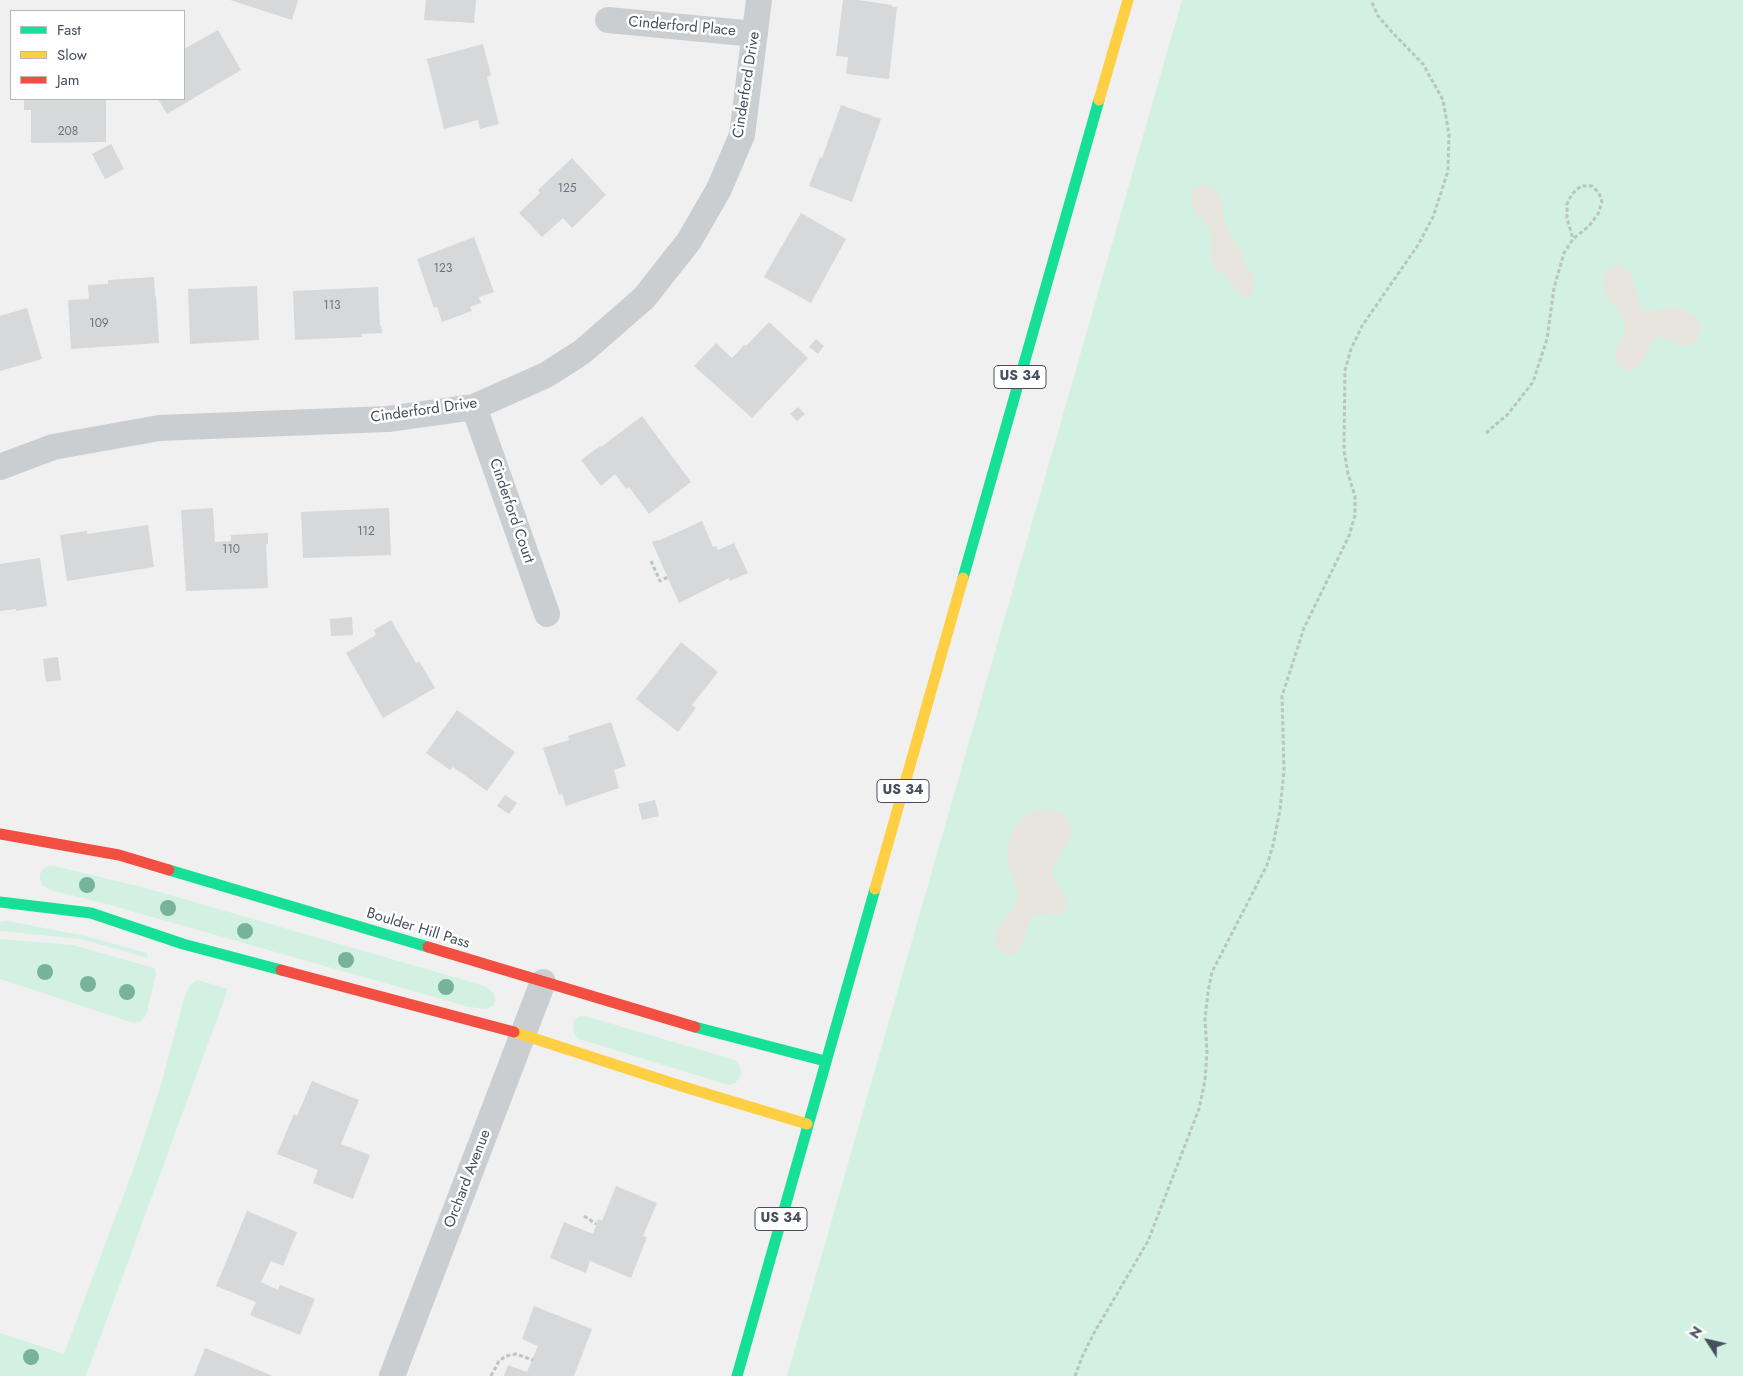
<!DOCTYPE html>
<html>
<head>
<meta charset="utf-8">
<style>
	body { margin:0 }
	#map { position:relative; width:1743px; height:1376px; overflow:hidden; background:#f0f0f0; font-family:Jost,sans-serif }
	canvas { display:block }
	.legend { position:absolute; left:10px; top:10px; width:175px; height:90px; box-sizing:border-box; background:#fff; border:1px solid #b5b9be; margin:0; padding:6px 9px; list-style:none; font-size:15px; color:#464f5d }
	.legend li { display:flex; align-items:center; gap:10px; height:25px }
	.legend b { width:25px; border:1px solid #b5b9be }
	.north { position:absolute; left:1683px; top:1316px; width:50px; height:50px; -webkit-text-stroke:4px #fff; paint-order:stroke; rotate:305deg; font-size:14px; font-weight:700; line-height:20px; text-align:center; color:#464f5d }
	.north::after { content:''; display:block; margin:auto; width:18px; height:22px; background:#464f5d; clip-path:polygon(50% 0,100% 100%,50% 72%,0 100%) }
</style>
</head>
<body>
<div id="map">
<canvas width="1743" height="1376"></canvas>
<ul class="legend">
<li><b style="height:6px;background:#16e098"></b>Fast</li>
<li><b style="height:6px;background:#ffcf43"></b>Slow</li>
<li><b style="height:6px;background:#f24e42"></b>Jam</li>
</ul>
<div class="north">N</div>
</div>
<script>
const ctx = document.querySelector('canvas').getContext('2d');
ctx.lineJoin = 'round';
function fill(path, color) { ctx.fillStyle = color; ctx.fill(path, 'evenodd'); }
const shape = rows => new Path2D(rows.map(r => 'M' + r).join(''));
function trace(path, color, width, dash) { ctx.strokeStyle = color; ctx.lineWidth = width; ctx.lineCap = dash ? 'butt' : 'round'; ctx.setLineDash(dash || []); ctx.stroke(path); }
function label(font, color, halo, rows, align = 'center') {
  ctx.font = font + ' Jost,sans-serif'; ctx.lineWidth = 5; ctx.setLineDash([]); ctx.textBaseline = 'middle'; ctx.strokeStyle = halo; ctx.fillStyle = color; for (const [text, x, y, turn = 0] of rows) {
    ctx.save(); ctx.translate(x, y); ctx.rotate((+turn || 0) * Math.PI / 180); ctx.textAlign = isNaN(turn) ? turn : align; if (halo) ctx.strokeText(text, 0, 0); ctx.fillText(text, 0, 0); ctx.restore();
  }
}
const green = shape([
	[1182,0,1743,0,1743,1376,787,1376],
	[50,865,142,887,485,986,494,993,495,1001,493,1006,486,1009,469,1007,103,903,50,890,43,886,40,880,40,874,44,868],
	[8,921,85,936,147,953,148,958,81,939,0,931,0,922],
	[0,939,73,945,154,968,156,973,146,1016,140,1021,134,1023,0,979],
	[198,980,228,989,86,1376,0,1376,0,1333,64,1354,135,1165,160,1088,185,995,190,985],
	[580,1016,585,1016,735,1060,741,1069,741,1075,736,1082,730,1085,725,1084,579,1039,574,1034,573,1023,575,1019]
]);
const sand = shape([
	[1206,184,1213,188,1221,197,1223,215,1228,229,1235,244,1242,250,1244,263,1253,275,1255,286,1252,295,1249,297,1244,298,1238,293,1227,276,1215,268,1212,263,1211,231,1204,220,1194,212,1191,200,1194,188,1199,185],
	[1616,264,1622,265,1632,275,1639,304,1643,310,1649,311,1666,308,1680,308,1697,318,1701,330,1696,342,1691,345,1685,346,1670,342,1664,337,1658,337,1652,341,1644,360,1634,369,1626,371,1618,365,1615,360,1615,351,1625,334,1625,326,1620,313,1606,296,1602,282,1606,270],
	[1041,809,1050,809,1059,812,1066,818,1071,827,1071,835,1068,844,1055,863,1052,875,1067,898,1068,908,1061,914,1039,915,1033,916,1030,920,1023,941,1017,952,1013,956,1005,955,996,948,995,936,999,927,1016,904,1019,894,1011,873,1007,860,1009,838,1018,822,1028,814]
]);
const building = shape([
	[230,0,298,0,292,20],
	[426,0,476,0,474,23,424,20],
	[843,0,858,0,892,5,892,7,897,7,889,79,846,74,848,57,836,56],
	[218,30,241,70,167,114,158,99,184,99,184,49],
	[483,44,491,75,487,77,499,124,480,129,478,120,444,129,427,59],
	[24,99,106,99,106,142,31,143,31,110,24,110],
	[841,105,881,119,852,202,809,186,820,157,822,158],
	[111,144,124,169,105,179,92,154],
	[572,158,606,195,572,228,563,218,542,237,519,213,540,193,538,190],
	[801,213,846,239,811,303,764,277],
	[474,237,494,292,479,297,481,303,470,307,472,311,442,322,437,307,434,308,417,259],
	[154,277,155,296,156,296,159,343,71,349,68,300,89,299,88,285,108,284,108,280],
	[257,286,259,340,190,344,188,289],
	[378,287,380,326,381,325,382,333,361,334,362,337,295,340,293,291],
	[27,308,42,359,0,371,0,316],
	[769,322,808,358,752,418,694,366,716,343,732,358,744,345,746,346],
	[816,339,824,346,818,354,809,347],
	[798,407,805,414,797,421,790,414],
	[642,416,691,482,649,514,629,487,626,489,615,474,601,486,581,460,600,446,601,447],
	[213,508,215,542,231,541,231,535,268,533,268,544,266,544,268,588,186,591,181,510],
	[389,508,391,555,303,558,301,512],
	[702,521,713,547,716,546,718,550,734,543,748,573,730,581,729,578,679,603,652,542,658,540,658,541],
	[148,525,154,567,67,581,60,535,87,531,87,534],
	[40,558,47,606,16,611,16,609,0,611,0,564],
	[352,617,353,635,331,636,330,619],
	[391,620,416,663,419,661,435,688,383,718,346,653,376,635,374,630],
	[681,642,718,672,692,705,696,708,678,732,636,699],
	[58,657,61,680,46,682,43,659],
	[457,710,515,752,487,791,453,767,450,770,426,753],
	[611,722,626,766,614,770,619,788,566,806,562,794,559,795,543,748,569,740,568,736],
	[505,795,517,803,509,814,497,806],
	[655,800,659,816,642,820,638,804],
	[312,1081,359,1100,341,1144,370,1155,353,1199,313,1183,318,1170,277,1154,294,1114,297,1116],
	[616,1186,657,1203,643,1236,647,1237,631,1278,590,1261,586,1273,550,1258,564,1222,593,1234,598,1219,602,1221],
	[247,1211,297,1232,283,1266,271,1261,261,1282,278,1290,280,1285,315,1299,300,1335,250,1315,256,1302,216,1286],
	[534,1306,592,1329,574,1376,504,1376,508,1365,527,1372,538,1346,522,1339],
	[205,1348,273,1376,194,1376]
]);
const path = shape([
	[1486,433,1508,414,1533,382,1547,339,1554,288,1564,253,1573,239,1589,226,1598,214,1602,202,1599,193,1592,186,1581,186,1572,194,1567,204,1567,218,1573,239],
	[651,561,660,581,668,577],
	[584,1216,596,1224],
	[491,1376,499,1361,506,1356,516,1354,533,1360],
	[1075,1376,1082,1357,1094,1333,1148,1241,1199,1109,1205,1080,1207,1053,1205,1019,1208,992,1212,972,1267,865,1273,845,1280,810,1284,770,1282,696,1304,628,1349,536,1355,515,1355,496,1348,474,1344,450,1345,370,1351,349,1362,326,1418,245,1433,217,1448,171,1449,134,1443,100,1423,64,1391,31,1378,16,1371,0]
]);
const street = shape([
	[608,20,755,34],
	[474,407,547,614],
	[0,467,53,447,159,428,388,419,474,407,546,375,582,352,644,298,689,241,719,189,742,135,759,0],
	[392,1376,543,982]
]);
const fast = shape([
	[963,578,1099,100],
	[169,870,428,947],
	[0,902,91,913,183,944,281,970],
	[695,1027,825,1061],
	[737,1376,875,889]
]);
const slow = shape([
	[1099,100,1128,0],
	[875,889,963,578],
	[514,1032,681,1086,807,1124]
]);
const jam = shape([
	[0,834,119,855,169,870],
	[428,947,695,1027],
	[281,970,514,1032]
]);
const trees = [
	[87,885],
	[168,908],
	[245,931],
	[346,960],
	[45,972],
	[88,984],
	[446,987],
	[127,992],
	[31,1357]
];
const numberNames = [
	["208",68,132],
	["125",567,189],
	["123",443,269],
	["113",332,306],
	["109",99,324],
	["112",366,532],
	["110",231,550]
];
const shields = [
	[1020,377,52],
	[903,791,52],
	[781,1219,52]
];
const shieldNames = [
	["US 34",1020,377],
	["US 34",903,791],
	["US 34",781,1219]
];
const streetNames = [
	["Cinderford Place",682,27,5],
	["Cinderford Drive",747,85,-81],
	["Cinderford Drive",424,411,-8],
	["Cinderford Court",511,511,71],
	["Boulder Hill Pass",418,929,17],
	["Orchard Avenue",468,1179,-69]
];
fill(green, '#d3f1e2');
fill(sand, '#e8e5df');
fill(building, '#d7d8da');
trace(path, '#b8c5c2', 3, [4, 2.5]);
trace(street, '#cbced1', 26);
trace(fast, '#16e098', 11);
trace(slow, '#ffcf43', 11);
trace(jam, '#f24e42', 11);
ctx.fillStyle = '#77b39c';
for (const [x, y] of trees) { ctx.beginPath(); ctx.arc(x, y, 8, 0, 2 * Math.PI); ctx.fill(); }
label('12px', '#6c737e', null, numberNames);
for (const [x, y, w] of shields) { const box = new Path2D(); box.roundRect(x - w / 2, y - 11.5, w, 23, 4); ctx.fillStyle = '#fff'; ctx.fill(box); trace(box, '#464f5d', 1); }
label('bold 14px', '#464f5d', null, shieldNames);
label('15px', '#464f5d', '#fff', streetNames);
</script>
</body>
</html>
